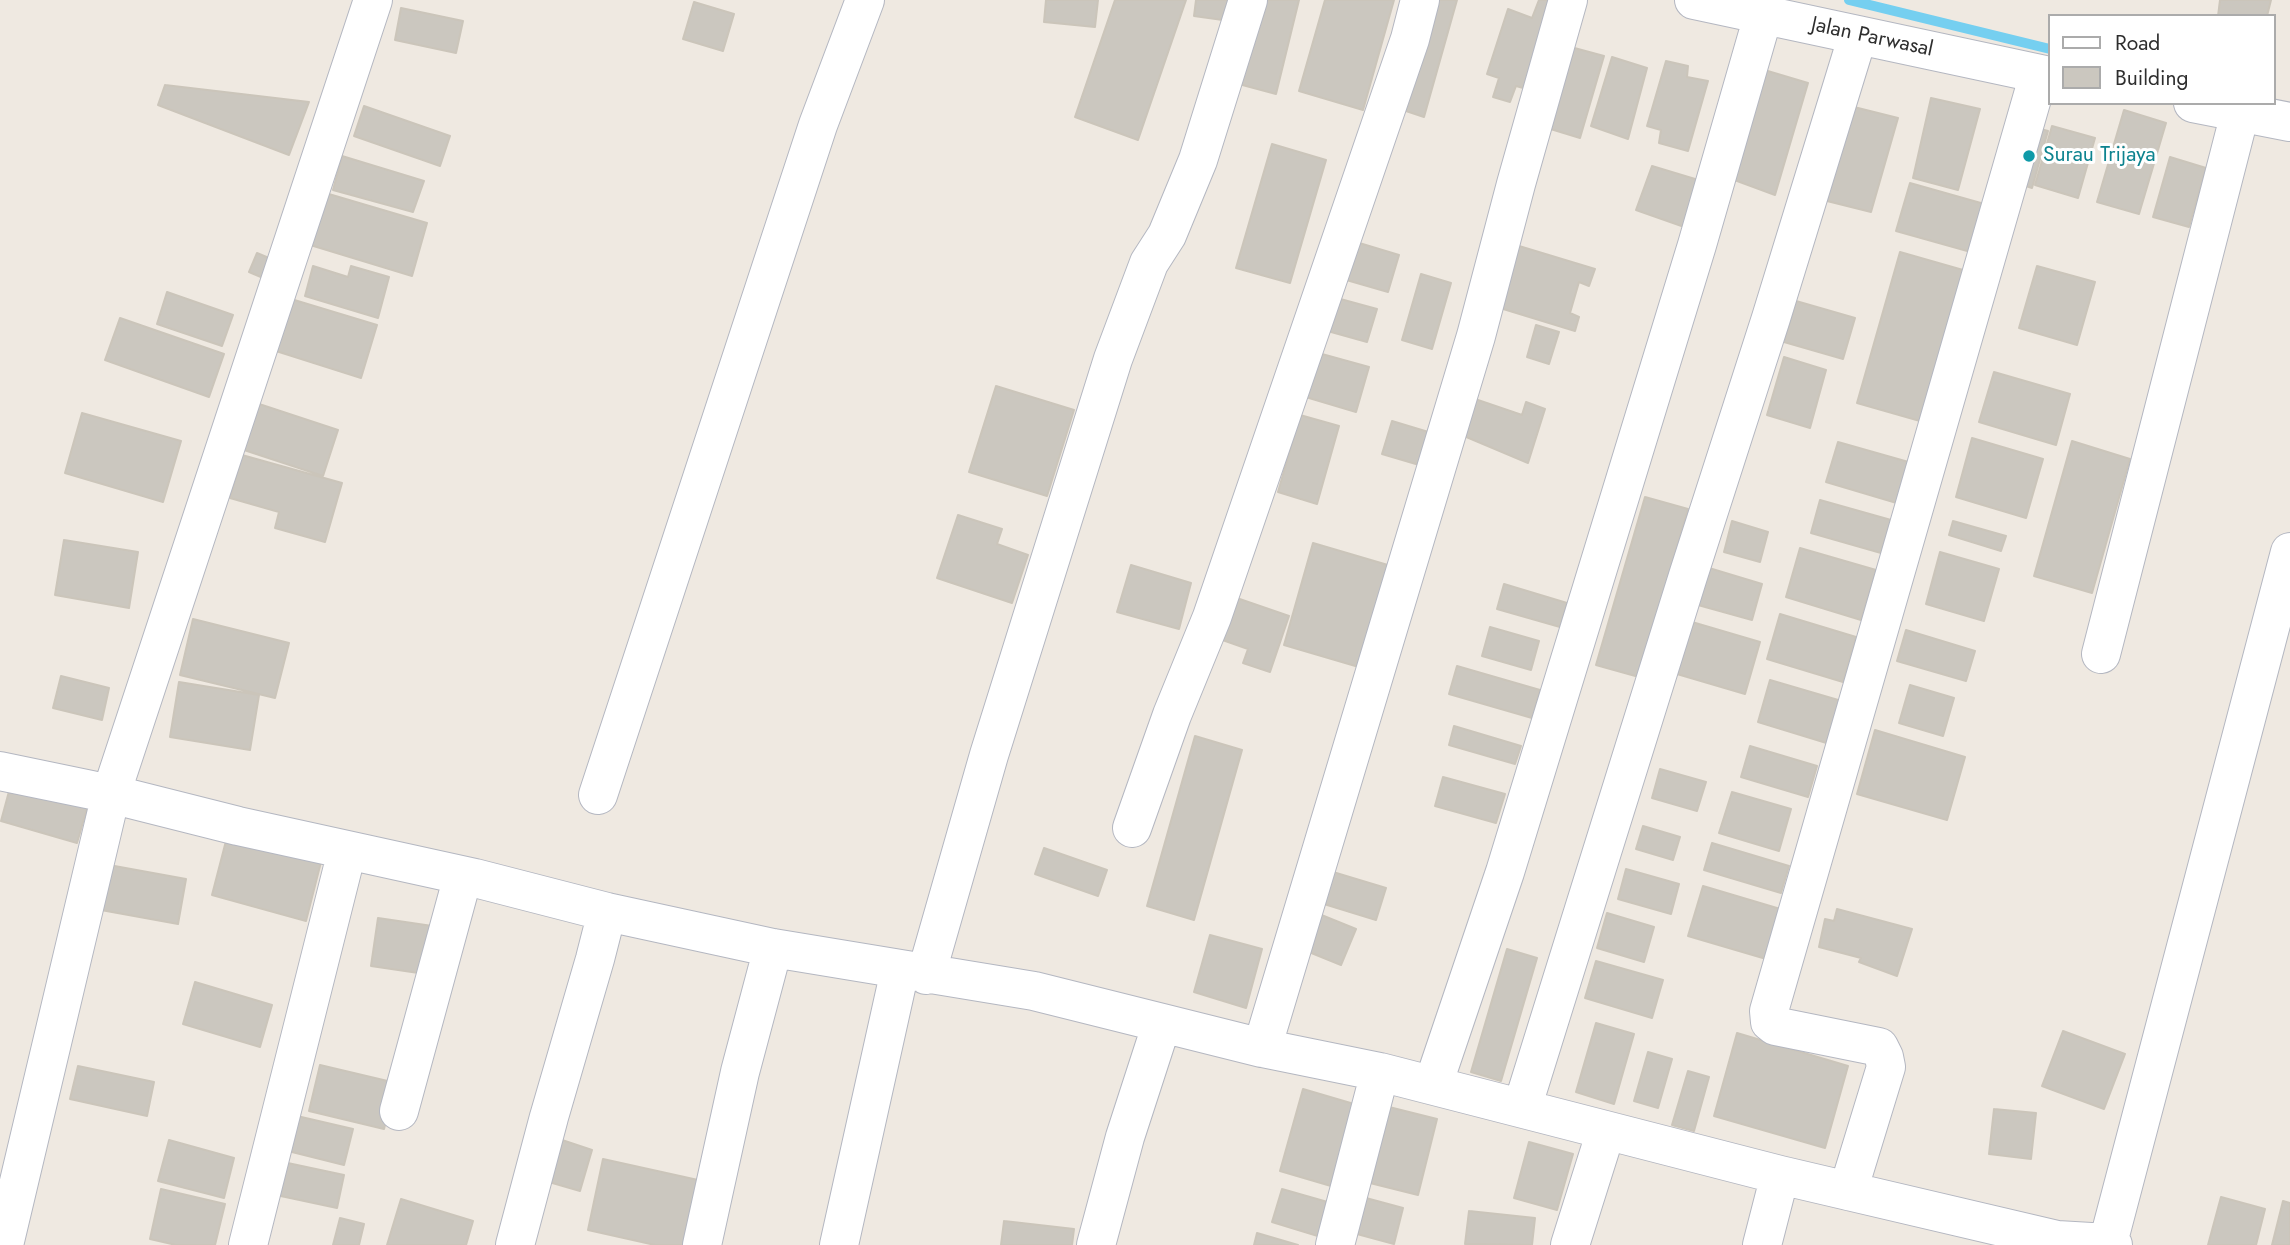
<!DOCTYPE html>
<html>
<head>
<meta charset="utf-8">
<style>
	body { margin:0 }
	#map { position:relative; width:2290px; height:1245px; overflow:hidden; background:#efe9e1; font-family:Jost,sans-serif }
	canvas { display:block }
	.legend { position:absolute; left:2048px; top:14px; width:228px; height:91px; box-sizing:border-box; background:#fff; border:2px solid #ababab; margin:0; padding:9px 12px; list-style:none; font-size:21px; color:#2e2e2e }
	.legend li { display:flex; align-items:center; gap:14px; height:35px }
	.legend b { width:35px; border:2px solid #ababab }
</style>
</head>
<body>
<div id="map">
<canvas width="2290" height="1245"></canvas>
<ul class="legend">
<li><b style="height:9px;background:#fff"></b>Road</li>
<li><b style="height:19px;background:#cbc7bf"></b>Building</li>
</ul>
</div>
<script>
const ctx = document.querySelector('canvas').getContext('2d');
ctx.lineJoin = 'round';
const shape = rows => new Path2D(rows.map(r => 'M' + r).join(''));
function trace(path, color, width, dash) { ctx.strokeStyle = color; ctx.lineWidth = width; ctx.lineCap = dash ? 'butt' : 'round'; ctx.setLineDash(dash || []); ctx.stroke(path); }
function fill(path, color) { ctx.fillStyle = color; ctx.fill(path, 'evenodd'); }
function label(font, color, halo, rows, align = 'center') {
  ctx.font = font + ' Jost,sans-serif'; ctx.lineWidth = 6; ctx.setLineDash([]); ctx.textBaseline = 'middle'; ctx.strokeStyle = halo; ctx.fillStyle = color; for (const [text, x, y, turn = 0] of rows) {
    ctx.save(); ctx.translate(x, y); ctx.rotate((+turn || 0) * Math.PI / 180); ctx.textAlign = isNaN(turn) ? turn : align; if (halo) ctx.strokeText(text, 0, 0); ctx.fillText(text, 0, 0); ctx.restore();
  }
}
const stream = shape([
	[1849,0,2050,49]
]);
const building = shape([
	[1046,0,1098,0,1095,27,1044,22,1046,0],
	[1115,0,1186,0,1138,140,1075,117,1115,0],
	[1196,0,1232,0,1230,21,1194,16,1196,0],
	[1255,0,1299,0,1276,94,1235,83,1255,0],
	[1325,0,1394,0,1363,110,1299,91,1325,0],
	[1438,0,1457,0,1424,117,1406,111,1438,0],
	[1539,0,1550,0,1527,89,1516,86,1510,102,1493,97,1499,78,1487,74,1508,9,1532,18,1539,0],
	[2220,0,2271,0,2267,16,2218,16,2220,0],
	[694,2,734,14,723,51,683,39,694,2],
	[401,8,463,21,456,53,395,40,401,8],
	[1567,46,1604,56,1580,138,1544,127,1567,46],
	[1612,57,1647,68,1628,139,1591,126,1612,57],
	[1666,61,1688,66,1687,77,1708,81,1688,151,1659,143,1661,130,1647,126,1666,61],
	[1761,69,1808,83,1775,195,1729,178,1761,69],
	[165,85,309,102,289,155,158,105,165,85],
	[1931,98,1980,109,1958,190,1913,178,1931,98],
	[1846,105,1898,118,1871,212,1823,200,1846,105],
	[364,106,450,136,440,166,354,136,364,106],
	[2124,110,2166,123,2139,214,2097,202,2124,110],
	[2026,125,2048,131,2032,188,2010,181,2026,125],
	[2052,126,2095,138,2078,198,2035,185,2052,126],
	[1272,144,1326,160,1290,283,1236,268,1272,144],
	[342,156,424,181,413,212,333,190,342,156],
	[2170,157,2206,168,2189,227,2153,217,2170,157],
	[1652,166,1705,182,1690,229,1636,210,1652,166],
	[1910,183,1995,207,1978,254,1896,231,1910,183],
	[322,192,427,223,412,276,307,244,322,192],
	[1346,239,1399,255,1388,292,1336,277,1346,239],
	[1519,246,1595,269,1589,286,1579,282,1570,313,1579,317,1575,331,1500,308,1519,246],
	[1900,252,1963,270,1920,421,1857,403,1900,252],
	[257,253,276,261,268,280,249,272,257,253],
	[313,266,348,277,351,266,389,277,378,318,305,296,313,266],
	[2037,266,2095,282,2077,345,2019,328,2037,266],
	[1421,274,1451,283,1432,349,1402,340,1421,274],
	[167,292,233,315,222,346,157,324,167,292],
	[1333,297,1377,309,1367,342,1324,330,1333,297],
	[291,299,377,325,361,378,276,351,291,299],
	[1796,301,1855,318,1843,359,1784,342,1796,301],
	[120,318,224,354,209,397,105,360,120,318],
	[1536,325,1559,332,1549,364,1527,357,1536,325],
	[1311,351,1369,367,1356,412,1299,395,1311,351],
	[1784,357,1826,370,1810,428,1767,415,1784,357],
	[1994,372,2070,394,2056,445,1979,422,1994,372],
	[996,386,1074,410,1047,496,969,472,996,386],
	[1475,399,1522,415,1526,402,1545,409,1528,463,1464,436,1475,399],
	[253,402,338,430,323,476,238,448,253,402],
	[82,413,181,441,163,502,65,473,82,413],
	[1300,415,1339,426,1317,504,1278,492,1300,415],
	[1392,421,1435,434,1426,467,1382,454,1392,421],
	[1972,438,2043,459,2026,518,1956,497,1972,438],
	[2072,441,2130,459,2092,593,2034,576,2072,441],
	[1838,442,1912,463,1900,504,1826,482,1838,442],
	[242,455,342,483,325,542,275,528,279,512,230,498,242,455],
	[1645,497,1688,509,1639,677,1596,665,1645,497],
	[1820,500,1891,520,1881,553,1811,533,1820,500],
	[958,515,1002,529,997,544,1028,555,1012,603,937,578,958,515],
	[1732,521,1768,532,1760,562,1724,552,1732,521],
	[1953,521,2006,536,2001,551,1949,535,1953,521],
	[64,540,138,552,129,608,55,595,64,540],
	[1313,543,1398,568,1369,670,1284,645,1313,543],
	[1800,548,1876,570,1861,620,1786,597,1800,548],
	[1940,552,1999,569,1984,621,1926,604,1940,552],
	[1131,565,1191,583,1179,629,1117,612,1131,565],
	[1709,568,1762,584,1752,620,1698,605,1709,568],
	[1504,584,1567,603,1560,627,1497,609,1504,584],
	[1228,595,1289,616,1270,672,1243,663,1248,649,1214,637,1228,595],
	[1780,614,1856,637,1843,682,1767,659,1780,614],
	[193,619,289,643,275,698,180,675,193,619],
	[1692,622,1760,642,1745,694,1677,674,1692,622],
	[1490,627,1539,641,1531,670,1482,656,1490,627],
	[1906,630,1975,651,1966,681,1897,661,1906,630],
	[1457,666,1540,690,1532,718,1449,694,1457,666],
	[61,676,109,688,102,720,53,708,61,676],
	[1770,680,1845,702,1833,745,1758,722,1770,680],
	[179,682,259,695,250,750,170,737,179,682],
	[1910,685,1954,698,1943,736,1899,723,1910,685],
	[1454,726,1521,746,1515,764,1449,745,1454,726],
	[1875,730,1965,757,1947,820,1857,794,1875,730],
	[1195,736,1242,750,1194,920,1147,906,1195,736],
	[1750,746,1817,766,1808,797,1741,777,1750,746],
	[1660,769,1706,782,1697,811,1652,798,1660,769],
	[1443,777,1505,794,1496,823,1435,806,1443,777],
	[11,784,88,805,77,843,1,821,11,784],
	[1732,792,1791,809,1779,851,1719,833,1732,792],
	[1643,826,1680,837,1673,860,1636,849,1643,826],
	[227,837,321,862,306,921,212,895,227,837],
	[1712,843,1789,866,1781,893,1704,870,1712,843],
	[1044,848,1107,870,1098,896,1035,874,1044,848],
	[109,865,186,879,178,924,101,910,109,865],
	[1626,869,1679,884,1671,914,1618,899,1626,869],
	[1333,872,1386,888,1376,920,1324,904,1333,872],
	[1703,886,1787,911,1773,961,1688,936,1703,886],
	[1837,909,1912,929,1897,976,1859,962,1861,958,1819,947,1825,919,1834,921,1837,909],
	[1607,913,1654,927,1644,962,1597,948,1607,913],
	[1319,914,1356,929,1341,965,1304,950,1319,914],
	[378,918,439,927,432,975,371,966,378,918],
	[1210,935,1262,949,1246,1008,1194,992,1210,935],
	[1507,949,1537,958,1501,1081,1471,1072,1507,949],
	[1596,961,1663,980,1652,1018,1585,998,1596,961],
	[195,982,272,1005,260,1047,183,1024,195,982],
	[1596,1023,1634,1034,1614,1104,1576,1092,1596,1023],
	[2063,1031,2125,1054,2104,1109,2042,1086,2063,1031],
	[1737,1033,1848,1066,1825,1148,1714,1116,1737,1033],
	[1648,1052,1672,1059,1658,1108,1634,1101,1648,1052],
	[320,1065,396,1083,384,1129,309,1111,320,1065],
	[78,1066,154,1082,147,1116,70,1099,78,1066],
	[1688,1071,1709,1077,1694,1131,1672,1125,1688,1071],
	[1303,1089,1354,1104,1331,1186,1280,1171,1303,1089],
	[1389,1107,1437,1119,1418,1195,1370,1183,1389,1107],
	[1994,1109,2036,1113,2031,1159,1989,1154,1994,1109],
	[297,1116,353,1129,344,1165,288,1151,297,1116],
	[169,1140,234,1158,224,1198,158,1181,169,1140],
	[562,1140,592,1150,580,1191,549,1182,562,1140],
	[1529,1142,1573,1154,1557,1210,1514,1198,1529,1142],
	[603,1159,698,1180,684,1245,655,1245,588,1230,603,1159],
	[283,1162,344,1175,337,1208,276,1195,283,1162],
	[161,1189,225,1204,215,1245,176,1245,150,1239,161,1189],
	[1282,1189,1331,1203,1321,1237,1272,1222,1282,1189],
	[2221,1197,2265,1209,2256,1245,2208,1245,2221,1197],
	[1366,1198,1403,1208,1394,1244,1357,1234,1366,1198],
	[401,1199,473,1221,466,1245,387,1245,401,1199],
	[2283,1201,2290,1203,2290,1245,2272,1245,2283,1201],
	[1469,1211,1535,1218,1532,1245,1465,1244,1469,1211],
	[340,1218,364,1224,359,1245,333,1245,340,1218],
	[1004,1221,1074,1229,1072,1245,1001,1245,1004,1221],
	[1257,1233,1298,1245,1254,1245,1257,1233]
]);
const minor = shape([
	[1694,0,2050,76],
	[2193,103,2290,122],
	[2101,654,2240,113],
	[0,771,111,794,238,826,475,878,607,912,773,948,1034,991,1162,1023,1125,1137,1096,1245],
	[598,795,818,125,865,0],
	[1132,828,1172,715,1212,617,1410,39,1420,0],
	[926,975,989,755,1113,359,1149,263,1167,235,1198,160,1248,0],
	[1162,1023,1262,1048,1380,1072,1780,1175,2057,1240,2108,1243,2113,1245],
	[1262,1048,1476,336,1516,184,1568,0],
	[1433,1085,1505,872,1697,245,1763,16],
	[1522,1108,1688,576,1771,318,1858,35],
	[399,1111,463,876],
	[1848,1191,1886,1067,1884,1057,1879,1047,1775,1026,1770,1022,1769,1011,2039,74],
	[2108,1243,2290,552],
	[4,1245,111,794,373,0],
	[248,1245,347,851],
	[515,1245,549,1117,595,959,607,912],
	[702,1245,740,1072,773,948],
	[839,1245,900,970],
	[1335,1245,1380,1072],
	[1570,1245,1606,1131],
	[1762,1245,1780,1175]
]);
const markers = [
	[2029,156,7,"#0f9aa8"]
];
const streetNames = [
	["Jalan Parwasal",1872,38,12]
];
const cultureNames = [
	["Surau Trijaya",2043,156]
];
trace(stream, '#75cff0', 10);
fill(building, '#cbc7bf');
trace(building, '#cbc5ba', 2);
trace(minor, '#b4b7c1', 40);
trace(minor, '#fff', 38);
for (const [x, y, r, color] of markers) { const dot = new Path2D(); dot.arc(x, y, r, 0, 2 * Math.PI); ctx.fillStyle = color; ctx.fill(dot); trace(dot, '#fff', 2.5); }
label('21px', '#2e2e2e', '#fff', streetNames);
label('21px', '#0d838f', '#fff', cultureNames, 'left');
</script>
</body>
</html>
